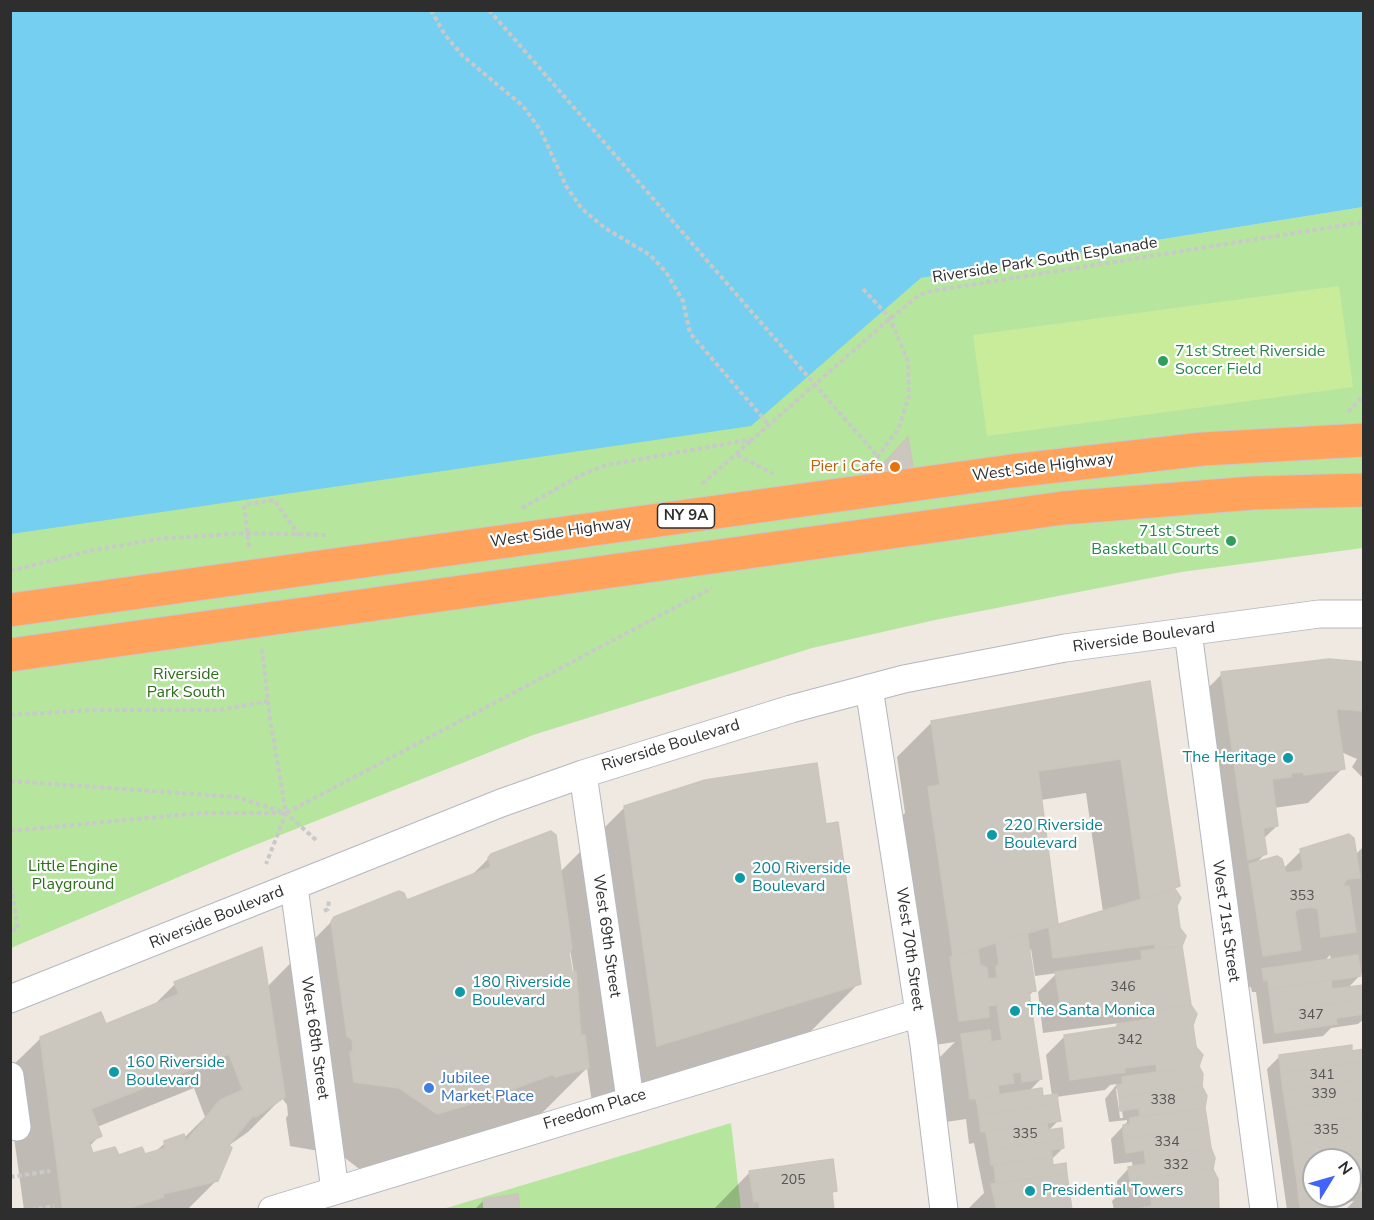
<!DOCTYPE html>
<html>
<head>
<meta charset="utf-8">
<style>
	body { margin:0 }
	#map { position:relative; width:1374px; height:1220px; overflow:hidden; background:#efe9e1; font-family:"Nunito Sans",sans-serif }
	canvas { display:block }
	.frame { position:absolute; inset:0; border:12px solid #2e2e2e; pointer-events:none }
	.north { position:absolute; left:1302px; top:1148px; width:60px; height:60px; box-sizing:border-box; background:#fff; border:2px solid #ababab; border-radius:50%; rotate:53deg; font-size:16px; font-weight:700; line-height:24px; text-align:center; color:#2e2e2e }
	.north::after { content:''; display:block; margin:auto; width:21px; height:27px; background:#4264fb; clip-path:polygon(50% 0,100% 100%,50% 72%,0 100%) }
</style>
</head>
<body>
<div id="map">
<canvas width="1374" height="1220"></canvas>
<div class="frame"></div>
<div class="north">N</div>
</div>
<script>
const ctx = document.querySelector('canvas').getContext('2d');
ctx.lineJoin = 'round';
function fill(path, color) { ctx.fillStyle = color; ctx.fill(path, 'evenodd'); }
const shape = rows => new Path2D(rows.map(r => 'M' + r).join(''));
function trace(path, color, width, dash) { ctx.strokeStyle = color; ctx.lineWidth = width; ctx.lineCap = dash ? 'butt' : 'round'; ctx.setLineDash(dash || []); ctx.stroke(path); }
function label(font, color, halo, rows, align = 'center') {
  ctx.font = font + ' "Nunito Sans",sans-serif'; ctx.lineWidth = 4.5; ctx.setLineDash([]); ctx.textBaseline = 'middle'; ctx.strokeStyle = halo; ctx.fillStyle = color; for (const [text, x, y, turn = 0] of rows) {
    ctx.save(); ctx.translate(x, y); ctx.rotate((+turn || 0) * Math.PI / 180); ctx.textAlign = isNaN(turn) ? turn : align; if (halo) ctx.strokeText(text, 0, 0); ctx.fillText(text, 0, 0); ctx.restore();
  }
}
const green = shape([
	[1363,207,1363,548,1181,572,935,620,812,648,533,735,240,851,11,948,10,533,759,418,921,278],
	[731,1123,741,1209,443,1209]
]);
const pitch = shape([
	[1339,286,1353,387,987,436,973,335]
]);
const water = shape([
	[10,11,1363,11,1363,207,921,278,751,426,11,534]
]);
const shadow = shape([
	[1364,664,1364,779,1352,767,1357,759,1341,752,1343,768,1308,803,1274,808,1277,826,1263,839,1265,854,1255,864,1283,869,1301,851,1355,855,1364,846,1364,971,1347,989,1364,986,1364,1019,1358,1024,1331,1028,1323,1036,1263,1044,1256,992,1252,992,1251,987,1228,990,1187,709,1222,674],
	[1330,955,1331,960,1323,963],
	[1149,683,1178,885,1173,890,1199,1064,1195,1068,1198,1068,1205,1096,1203,1108,1218,1210,1114,1210,1112,1201,1118,1195,1117,1181,1129,1168,1133,1168,1132,1162,1114,1164,1111,1139,1127,1122,1127,1120,1109,1122,1105,1099,1117,1084,1110,1085,1105,1090,1056,1097,1059,1120,1048,1131,1063,1148,1051,1160,1052,1167,1065,1173,1070,1210,967,1210,984,1193,974,1143,969,1144,966,1119,946,1122,937,1060,955,1042,935,1045,894,824,905,813,897,757,932,722],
	[1086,793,1103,912,1053,927,1057,924,1041,800],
	[1031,949,1035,976,1057,973,1038,992,1043,1033,1120,1023,1113,1029,1065,1036,1046,1055,1052,1096,1042,1097,1028,1092,1041,1079,1029,996,1034,990,1028,952],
	[1119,1087,1123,1118,1120,1118,1116,1089],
	[625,807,824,826,859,983,794,1048,593,1110,587,1068,523,1132,371,1178,345,1158,322,1149,319,1151,290,1146,286,1118,288,1115,287,1105,282,1098,248,1132,228,1146,217,1180,187,1210,24,1210,10,1108,10,1068,41,1038,105,1026,152,1007,175,984,267,987,335,918,406,902,470,877,492,855,560,872],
	[570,949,575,980,572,980,567,953],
	[194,1088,205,1117,183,1139,165,1143,155,1152,144,1155,92,1155,89,1147,100,1135,97,1127],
	[201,1126,183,1149,181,1147,195,1130],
	[1364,1051,1364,1120,1361,1121,1364,1124,1364,1210,1341,1210,1346,1209,1354,1201,1327,1205,1328,1210,1287,1210,1267,1069,1279,1057],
	[1314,1160,1350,1160,1350,1196,1314,1196],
	[750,1172,835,1190,831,1195,833,1210,713,1210],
	[483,1201,519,1210,474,1210]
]);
const building = shape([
	[908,437,917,491,854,481,886,461,908,437],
	[1329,659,1364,662,1364,711,1336,709,1345,769,1304,775,1304,772,1291,773,1291,777,1272,779,1278,826,1263,828,1267,854,1248,860,1221,672,1329,659],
	[1150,681,1180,886,1141,899,1121,759,1038,771,1058,924,953,956,928,787,940,785,931,721,1150,681],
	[817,763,826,824,838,822,861,984,657,1046,624,806,705,780,817,763],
	[551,831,556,835,572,949,569,953,572,972,576,972,581,1036,585,1035,589,1068,555,1077,554,1074,491,1097,490,1094,469,1101,470,1104,437,1114,399,1088,354,1082,350,1052,353,1051,352,1039,347,1036,331,922,334,917,399,891,404,893,407,900,491,867,488,858,491,854,551,831],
	[1349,834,1354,838,1360,878,1347,879,1344,883,1344,887,1349,886,1356,932,1321,937,1318,909,1313,907,1298,909,1295,912,1301,950,1263,956,1249,864,1277,856,1282,859,1286,873,1301,871,1303,867,1300,849,1349,834],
	[1175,889,1181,898,1177,906,1180,928,1186,936,1182,946,1155,949,1155,944,1053,958,1049,927,1175,889],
	[1027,933,1036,991,1029,992,1042,1079,1022,1082,1021,1072,1012,1073,1014,1083,998,1085,999,1095,970,1099,961,1034,990,1030,991,1042,1002,1040,997,1005,988,1006,989,1017,959,1021,950,957,978,948,980,965,987,968,988,979,997,978,996,967,999,964,996,943,1027,933],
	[1182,946,1191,1005,1149,1011,1148,1004,1062,1016,1055,972,1142,960,1141,951,1182,946],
	[262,947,285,1097,256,1117,254,1115,246,1124,229,1145,232,1148,218,1181,163,1194,164,1197,123,1210,120,1207,111,1210,63,1210,40,1037,101,1012,106,1024,179,994,174,982,262,947],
	[229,1054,243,1090,220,1100,186,1142,184,1134,164,1141,165,1148,145,1154,142,1147,119,1155,115,1147,93,1153,89,1142,102,1136,91,1109,229,1054],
	[1358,955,1361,976,1269,989,1268,980,1264,981,1262,969,1358,955],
	[1331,980,1332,989,1364,985,1364,999,1272,1012,1269,989,1331,980],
	[1364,999,1364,1014,1336,1018,1337,1024,1275,1033,1272,1012,1364,999],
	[1191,1005,1197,1014,1193,1025,1196,1047,1203,1055,1199,1066,1157,1072,1156,1064,1124,1068,1125,1072,1070,1080,1064,1035,1117,1027,1117,1024,1150,1019,1149,1011,1191,1005],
	[1352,1045,1352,1051,1364,1049,1364,1061,1281,1073,1279,1055,1352,1045],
	[1364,1061,1364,1079,1283,1091,1281,1073,1364,1061],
	[1199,1066,1203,1074,1202,1086,1119,1097,1117,1085,1123,1084,1122,1077,1199,1066],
	[1364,1079,1364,1099,1286,1109,1283,1091,1364,1079],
	[1202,1086,1207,1096,1205,1108,1140,1116,1139,1108,1120,1111,1119,1097,1202,1086],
	[1042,1088,1043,1096,1057,1094,1058,1103,979,1115,976,1098,1042,1088],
	[1364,1099,1362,1116,1289,1127,1286,1109,1364,1099],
	[1058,1103,1061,1121,981,1132,979,1115,1058,1103],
	[1205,1108,1208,1127,1124,1139,1123,1125,1130,1124,1130,1118,1205,1108],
	[1362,1116,1364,1135,1292,1145,1289,1127,1362,1116],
	[1047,1123,1048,1130,1062,1128,1063,1139,989,1150,986,1131,1047,1123],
	[1208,1127,1211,1148,1145,1157,1144,1150,1126,1153,1124,1139,1208,1127],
	[1364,1135,1364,1153,1294,1162,1292,1145,1364,1135],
	[1063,1139,1064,1148,1051,1150,1052,1157,991,1165,989,1150,1063,1139],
	[1211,1148,1215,1158,1213,1169,1130,1181,1128,1167,1146,1164,1145,1157,1211,1148],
	[1364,1153,1364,1171,1350,1173,1350,1160,1314,1160,1314,1178,1297,1181,1294,1162,1364,1153],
	[1052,1157,1053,1165,1066,1163,1067,1174,996,1183,994,1165,1052,1157],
	[833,1159,837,1191,832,1192,834,1210,760,1210,759,1201,754,1202,749,1171,833,1159],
	[1213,1169,1218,1179,1219,1210,1134,1210,1152,1206,1150,1192,1132,1194,1130,1181,1213,1169],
	[1364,1171,1364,1190,1350,1192,1350,1173,1364,1171],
	[1067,1174,1072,1210,997,1210,991,1184,1067,1174],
	[1314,1178,1314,1196,1324,1196,1299,1200,1297,1181,1314,1178],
	[518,1194,520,1210,484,1210,483,1199,518,1194],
	[1327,1196,1329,1210,1301,1210,1299,1200,1327,1196]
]);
const path = shape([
	[431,10,445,35,463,56,523,106,541,131,566,186,582,209,605,228,650,255,666,272,683,301,690,333,769,425],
	[489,10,878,457],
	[863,289,890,318,908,362,909,396,899,428,876,459],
	[1348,412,1364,395],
	[737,455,773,474],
	[702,484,753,439],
	[522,508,583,474,607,465,753,439,886,322,918,296,926,292,1364,222],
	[249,547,244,505,274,500,299,535],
	[10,571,89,551,158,539,247,533,326,535],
	[262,649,270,719,286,813,266,864],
	[10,715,92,710,220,710,268,701],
	[10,781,237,797,286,813,317,841],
	[10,831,200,813,286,813,712,588],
	[10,879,18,929,10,930],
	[324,911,328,909,329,900],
	[10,1177,50,1171],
	[31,1210,54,1206]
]);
const minor = shape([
	[1188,632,1264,1210],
	[869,688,924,1045,944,1210],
	[583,774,630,1099],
	[294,887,335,1190],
	[10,999,501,803,583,774,791,709,904,679,1065,648,1319,614,1364,614],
	[10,1076,17,1127],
	[272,1210,919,1013]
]);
const highwayBridge = shape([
	[10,610,1012,471,1203,449,1364,440],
	[10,655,1063,508,1253,493,1364,490]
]);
const markers = [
	[1163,361,6,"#2e9e5b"],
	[895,467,6,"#e8710a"],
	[1231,541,6,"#2e9e5b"],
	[1288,758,6,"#0f9aa8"],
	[992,835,6,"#0f9aa8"],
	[740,878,6,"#0f9aa8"],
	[460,992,6,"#0f9aa8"],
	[1015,1011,6,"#0f9aa8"],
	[114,1072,6,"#0f9aa8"],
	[429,1088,6,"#3f7fe0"],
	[1030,1191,6,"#0f9aa8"]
];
const numberNames = [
	["353",1302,897],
	["346",1123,988],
	["347",1311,1016],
	["342",1130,1041],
	["341",1322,1076],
	["339",1324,1095],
	["338",1163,1101],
	["335",1326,1131],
	["335",1025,1135],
	["334",1167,1143],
	["332",1176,1166],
	["205",793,1181]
];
const shields = [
	[686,516,57]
];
const shieldNames = [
	["NY 9A",686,516]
];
const streetNames = [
	["Riverside Park South Esplanade",1045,261,-9],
	["West Side Highway",1043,468,-7],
	["West Side Highway",561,533,-8],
	["Riverside Boulevard",1144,638,-8],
	["Riverside Boulevard",671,746,-17],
	["Riverside Boulevard",217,918,-22],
	["West 71st Street",1225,921,82],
	["West 69th Street",606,936,82],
	["West 70th Street",909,949,82],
	["West 68th Street",314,1038,82],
	["Freedom Place",595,1110,-17]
];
const leisureNames = [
	["71st Street Riverside",1175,352],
	["Soccer Field",1175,370],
	["71st Street",1219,532,"right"],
	["Basketball Courts",1219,550,"right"]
];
const foodNames = [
	["Pier i Cafe",883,467]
];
const parkNames = [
	["Riverside",186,675],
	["Park South",186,693],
	["Little Engine",73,867],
	["Playground",73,885]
];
const cultureNames = [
	["The Heritage",1276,758,"right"],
	["220 Riverside",1004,826],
	["Boulevard",1004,844],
	["200 Riverside",752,869],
	["Boulevard",752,887],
	["180 Riverside",472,983],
	["Boulevard",472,1001],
	["The Santa Monica",1027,1011],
	["160 Riverside",126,1063],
	["Boulevard",126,1081],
	["Presidential Towers",1042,1191]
];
const shopNames = [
	["Jubilee",441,1079],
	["Market Place",441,1097]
];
fill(green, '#b6e59e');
fill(pitch, '#c9ec9a');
fill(water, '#75cff0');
fill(shadow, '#0003');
fill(building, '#cbc7bf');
trace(building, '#cbc5ba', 1.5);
trace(minor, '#b4b7c1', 29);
trace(path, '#c9c9c9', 4, [4.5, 3]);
trace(minor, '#fff', 27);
trace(highwayBridge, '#c9c9c9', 35, []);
trace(highwayBridge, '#ffa35c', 33);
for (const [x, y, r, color] of markers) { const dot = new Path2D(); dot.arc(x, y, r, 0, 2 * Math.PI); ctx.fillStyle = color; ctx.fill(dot); trace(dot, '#fff', 2); }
label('14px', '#555452', null, numberNames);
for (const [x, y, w] of shields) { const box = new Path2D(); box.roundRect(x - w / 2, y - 12, w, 24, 4.5); ctx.fillStyle = '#fff'; ctx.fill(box); trace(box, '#2e2e2e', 1.5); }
label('bold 15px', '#2e2e2e', null, shieldNames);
label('16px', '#2e2e2e', '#fff', streetNames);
label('16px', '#27864d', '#fff', leisureNames, 'left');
label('16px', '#c56008', '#fff', foodNames, 'right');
label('16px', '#2c6e1b', '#fff', parkNames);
label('16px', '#0d838f', '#fff', cultureNames, 'left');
label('16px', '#366cbe', '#fff', shopNames, 'left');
</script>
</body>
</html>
